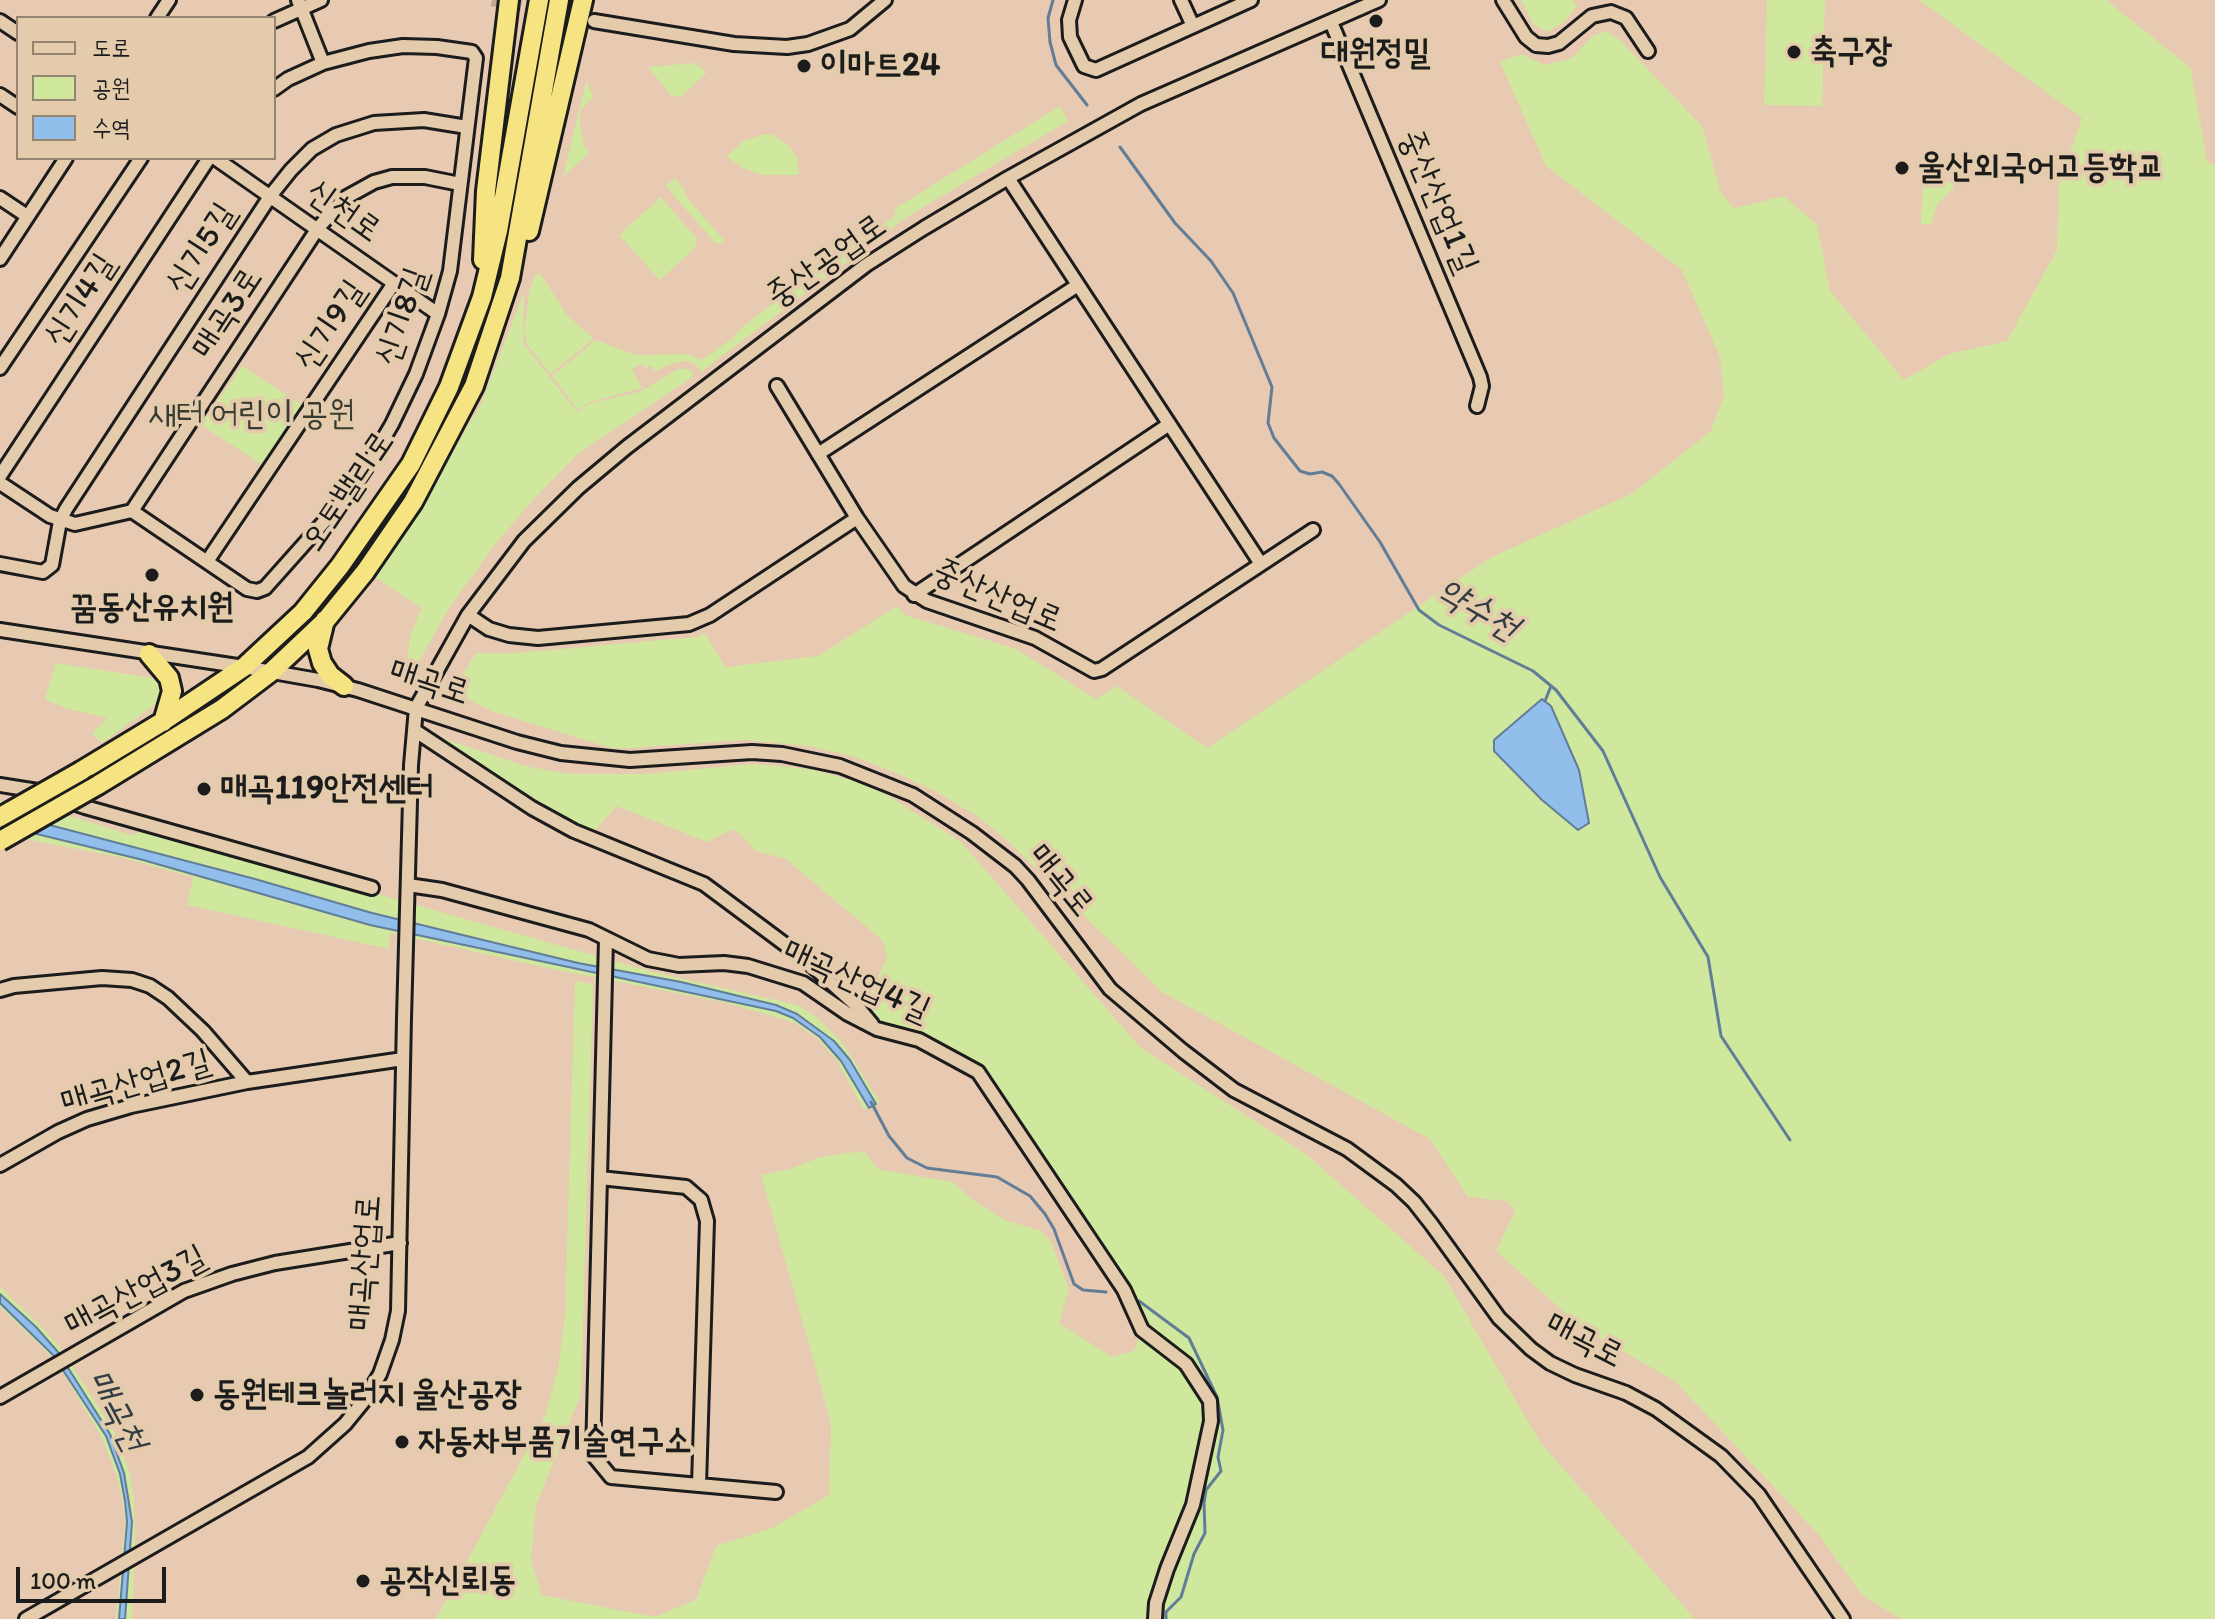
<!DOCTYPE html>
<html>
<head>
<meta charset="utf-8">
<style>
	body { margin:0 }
	#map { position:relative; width:2215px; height:1619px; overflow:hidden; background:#e7cab1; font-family:Itim,"Poor Story",sans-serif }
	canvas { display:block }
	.legend { position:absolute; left:16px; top:16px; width:260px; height:144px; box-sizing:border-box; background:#e3cbac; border:2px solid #938572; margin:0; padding:10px 14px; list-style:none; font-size:24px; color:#1c1c1c }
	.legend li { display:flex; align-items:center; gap:16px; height:40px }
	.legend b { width:40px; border:2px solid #938572 }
	.scale { position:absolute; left:16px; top:1567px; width:150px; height:36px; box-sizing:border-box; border:4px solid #1c1c1c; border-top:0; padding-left:10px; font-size:24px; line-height:28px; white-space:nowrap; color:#1c1c1c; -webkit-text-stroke:6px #e3cbac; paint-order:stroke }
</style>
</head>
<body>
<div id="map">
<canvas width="2215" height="1619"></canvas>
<ul class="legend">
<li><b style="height:10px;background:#e3cbac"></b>도로</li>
<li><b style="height:22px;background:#cfe89e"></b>공원</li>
<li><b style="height:22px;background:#91beeb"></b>수역</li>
</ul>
<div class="scale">100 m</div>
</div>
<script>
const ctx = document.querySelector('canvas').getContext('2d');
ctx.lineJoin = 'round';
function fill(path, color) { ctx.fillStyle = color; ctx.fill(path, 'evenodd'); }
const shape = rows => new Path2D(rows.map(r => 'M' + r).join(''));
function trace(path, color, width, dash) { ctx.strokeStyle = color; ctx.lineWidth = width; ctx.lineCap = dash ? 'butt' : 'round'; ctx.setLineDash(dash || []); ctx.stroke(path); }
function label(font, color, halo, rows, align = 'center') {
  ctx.font = font + ' Itim,"Poor Story",sans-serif'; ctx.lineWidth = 8; ctx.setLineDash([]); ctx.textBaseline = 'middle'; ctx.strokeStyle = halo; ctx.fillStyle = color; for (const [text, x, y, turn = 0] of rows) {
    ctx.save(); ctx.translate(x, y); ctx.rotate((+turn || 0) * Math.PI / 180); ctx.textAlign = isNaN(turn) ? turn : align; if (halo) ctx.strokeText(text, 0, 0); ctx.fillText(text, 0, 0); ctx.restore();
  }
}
const green = shape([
	[1521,0,1573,0,1577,6,1565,21,1548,32,1534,25],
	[1767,0,1825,0,1822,106,1764,105],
	[1919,0,2106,0,2191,68,2207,162,2215,166,2215,1619,1901,1619,1862,1595,1819,1535,1675,1381,1582,1328,1496,1251,1515,1211,1507,1201,1468,1197,1430,1139,1162,992,1009,842,977,816,935,791,892,771,852,756,808,746,747,740,615,749,494,712,471,701,461,692,460,679,476,653,515,653,696,637,705,633,725,667,818,656,897,606,905,615,1016,649,1096,699,1117,686,1207,748,1492,557,1633,493,1711,431,1724,396,1720,357,1682,270,1546,166,1500,62,1521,54,1545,65,1572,58,1593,36,1606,31,1620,40,1702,126,1721,194,1735,208,1784,196,1817,225,1830,291,1904,380,1949,354,2007,341,2057,250,2059,183,2082,118],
	[694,63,707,72,683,95,677,97,671,95,648,67],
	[586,82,594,96,580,111,580,124,584,146,590,152,563,177],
	[1060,106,1068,121,905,218,701,372,696,365,689,361,674,363,655,371,651,365,646,368,641,364,632,369,642,388,588,403,578,410,552,376,596,340,636,355,687,354,702,360,734,337,740,329,799,283,807,271,818,270,894,217,896,208],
	[765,134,773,135,789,146,797,157,799,175,762,175,743,168,727,157,743,141],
	[675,178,686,192,684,194,724,240,722,243,715,243,666,186],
	[1923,181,1953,182,1953,189,1938,203,1931,224,1921,224],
	[661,197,697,239,695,248,660,280,619,235],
	[540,273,567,315,594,339,550,374,527,344,524,332,530,289,535,275],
	[524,292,523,343,577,412,589,404,639,392,678,369,689,369,694,376,579,453,531,502,493,547,450,607,415,668,407,665,410,637,421,608,376,578,481,404],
	[242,366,304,406,264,466,201,425],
	[56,663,158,679,164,690,154,705,102,743,92,733,107,718,65,708,45,699],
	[445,739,525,766,570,774,645,774,754,764,811,769,864,784,892,798,961,842,1141,1048,1306,1154,1444,1276,1540,1442,1695,1619,436,1619,545,1416,558,1369,565,1316,575,981,593,984,581,1395,536,1505,531,1561,542,1595,654,1617,696,1600,716,1546,774,1527,829,1495,831,1423,761,1175,789,1169,821,1157,864,1151,878,1169,953,1182,970,1198,1005,1220,1041,1231,1050,1240,1069,1289,1059,1323,1112,1357,1134,1351,1146,1322,1067,1193,1036,1155,978,1065,966,1058,880,1025,875,1019,867,1000,887,959,883,941,786,859,756,851,734,829,707,842,617,806,592,833,557,818,438,741],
	[0,801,73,817,131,835,150,829,169,835,173,841,204,845,653,972,797,1005,814,1015,841,1041,880,1102,876,1104,850,1060,797,1014,776,1005,681,982,578,963,372,913,255,879,0,812],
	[0,825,143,860,370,925,776,1011,793,1018,830,1047,841,1061,869,1108,864,1110,837,1061,819,1040,795,1023,776,1017,723,1002,557,970,390,933,389,949,187,905,193,877,119,857,0,834],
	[0,1287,38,1323,61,1349,114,1431,129,1471,134,1499,135,1548,132,1619,125,1619,132,1522,130,1499,124,1473,110,1434,36,1327,0,1294],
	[0,1303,53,1355,106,1436,120,1474,125,1501,127,1522,119,1619,116,1619,125,1522,123,1501,116,1474,102,1438,67,1379,51,1356,0,1307]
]);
const water = shape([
	[1542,699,1551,706,1579,770,1589,823,1578,830,1542,800,1494,751,1494,740,1542,699],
	[0,812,255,879,372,913,578,963,681,982,776,1005,797,1014,834,1041,850,1060,876,1104,869,1108,841,1061,820,1037,793,1018,776,1011,370,925,143,860,0,825,0,812],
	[0,1294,36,1327,58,1352,110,1434,124,1473,132,1522,125,1619,119,1619,127,1522,125,1501,120,1474,106,1436,53,1355,0,1303,0,1294]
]);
const stream = shape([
	[1053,0,1048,18,1050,42,1056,65,1087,105],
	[1120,147,1175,223,1211,261,1233,293,1272,387,1268,423,1274,438,1300,471,1310,474,1322,472,1332,476,1339,484,1380,542,1419,610,1439,625,1533,671,1556,690,1603,751,1660,877,1708,957,1721,1036,1790,1140],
	[1545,701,1551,686],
	[871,1102,889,1136,907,1158,927,1168,997,1177,1030,1196,1045,1214,1054,1229,1074,1284,1083,1290,1106,1292],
	[1139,1301,1189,1338,1217,1397,1223,1430,1218,1457,1221,1471,1206,1490,1204,1503,1205,1533,1194,1554,1181,1597,1166,1612,1166,1619]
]);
const minorTunnel = shape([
	[492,0,583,18]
]);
const minor = shape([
	[298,0,323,63],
	[1075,0,1069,20,1070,37,1084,66,1096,70,1251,0],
	[1181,0,1193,26],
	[1503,0,1526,37,1536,45,1548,46,1559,43,1592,16,1611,12,1626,18,1648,51],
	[157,18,169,0],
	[0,21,18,33],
	[274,21,321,0],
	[594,21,734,44,787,47,808,44,850,29,885,0],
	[1331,22,1480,377,1482,386,1477,406],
	[0,95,18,107],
	[215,158,438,314],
	[1008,178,1261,564],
	[0,198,27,216],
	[0,259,66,158],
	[0,368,141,158],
	[777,386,857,518,904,586,927,601,1035,638,1094,671,1102,669,1313,530],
	[818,454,1078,285],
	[0,476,209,158],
	[0,483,50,516,75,524,132,511,318,228,345,198,374,182,392,177,425,177,460,184],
	[132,511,247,589,257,591,265,588,347,496,368,465,392,424,416,374,438,314,450,271,476,58,472,52,437,47,403,46,369,51,323,63,288,79,274,89],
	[208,560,394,283],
	[0,564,43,572,52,565,60,521,66,509,271,195,291,170,312,149,336,135,374,123,424,120,467,127],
	[914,595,1168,425],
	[468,615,489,629,509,635,538,638,689,624,710,615,857,518],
	[0,630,244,667,318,680,358,690,517,742,561,753,630,760,752,752,782,754,840,766,913,795,972,833,1015,866,1028,880,1110,989,1183,1051,1234,1090,1347,1149,1396,1185,1414,1202,1432,1225,1499,1318,1531,1349,1550,1363,1575,1375,1626,1393,1656,1409,1721,1456,1759,1495,1843,1619],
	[414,730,532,808,574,831,704,884,806,960,856,1005,872,1024],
	[0,785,38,791,85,807,372,888],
	[408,885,442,890,589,930,648,959,679,965,724,963,748,966,803,983,848,1014,877,1029,919,1040,978,1072,1124,1290,1142,1330,1186,1364,1210,1401,1211,1421,1193,1505,1167,1569,1156,1603,1155,1619],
	[606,939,593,1455,611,1477,776,1492],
	[0,990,14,986,102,978,132,980,150,986,168,998,203,1031,247,1082,403,1059],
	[0,1165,58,1132,87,1119,131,1106,247,1082],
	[600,1178,686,1187,701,1200,707,1221,699,1485],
	[0,1397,184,1291,232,1274,275,1263,400,1243],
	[26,1619,308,1457,345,1424,363,1402,380,1374,392,1340,398,1311,404,1018,411,765,416,708,468,615,524,541,578,488,627,447,866,265,924,228,1008,178,1141,104,1379,0]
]);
const highway = shape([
	[529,231,583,0],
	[483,260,486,191,509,0],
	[325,620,318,649,322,663,330,675,344,686],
	[149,654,169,678,172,691,163,722],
	[81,771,162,722,244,667,303,612,340,566,411,464,449,387,482,297,498,231,539,0],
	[98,785,222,709,271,672,326,620,365,572,413,502,474,386,510,278,559,0]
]);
const highwayBridge = shape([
	[0,817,81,771],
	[0,841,98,785]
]);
const markers = [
	[1376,21,8,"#1c1c1c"],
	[1794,52,8,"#1c1c1c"],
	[804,66,8,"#1c1c1c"],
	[1902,168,8,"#1c1c1c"],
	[152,575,8,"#1c1c1c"],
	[204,789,8,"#1c1c1c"],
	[197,1395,8,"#1c1c1c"],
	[402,1442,8,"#1c1c1c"],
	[363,1581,8,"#1c1c1c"]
];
const poiNames = [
	["축구장",1810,52],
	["대원정밀",1376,54,"center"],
	["이마트24",820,66],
	["울산외국어고등학교",1918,168],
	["꿈동산유치원",152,608,"center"],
	["매곡119안전센터",220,789],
	["동원테크놀러지 울산공장",213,1395],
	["자동차부품기술연구소",418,1442],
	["공작신뢰동",379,1581]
];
const streetNames = [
	["중산산업1길",1437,202,67],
	["신천로",343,212,35],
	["신기5길",202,249,-57],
	["중산공업로",827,262,-35],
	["신기4길",81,301,-57],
	["매곡3로",228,314,-57],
	["신기8길",403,317,-71],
	["신기9길",331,326,-56],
	["오토밸리로",349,492,-56],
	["중산산업로",997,597,23],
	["매곡로",429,683,18],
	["매곡로",1060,881,51],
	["매곡산업4길",856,982,24],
	["매곡산업2길",136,1083,-16],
	["매곡산업로",366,1263,-86],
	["매곡산업3길",136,1292,-28],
	["매곡로",1584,1341,27]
];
const parkNames = [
	["새터 어린이 공원",252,415]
];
const waterNames = [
	["약수천",1477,611,30],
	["매곡천",115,1411,62]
];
fill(green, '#cfe89e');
fill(water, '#91beeb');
trace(water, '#627d98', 2);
trace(stream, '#627d98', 3);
trace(minorTunnel, '#bea793', 12, [12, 6]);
trace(minor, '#1c1c1c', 18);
trace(highway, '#1c1c1c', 24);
trace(minor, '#e3cbac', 12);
trace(highway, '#f6e381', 18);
trace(highwayBridge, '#1c1c1c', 24, []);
trace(highwayBridge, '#f6e381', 18);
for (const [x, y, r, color] of markers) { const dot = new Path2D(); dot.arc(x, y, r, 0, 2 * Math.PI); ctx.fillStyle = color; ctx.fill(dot); trace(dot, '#e3cbac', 3); }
label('bold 34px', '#1c1c1c', '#e3cbac', poiNames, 'left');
label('34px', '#1c1c1c', '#e3cbac', streetNames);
label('34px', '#373b30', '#e3cbac', parkNames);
label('italic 36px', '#333c45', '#e3cbac', waterNames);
</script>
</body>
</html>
